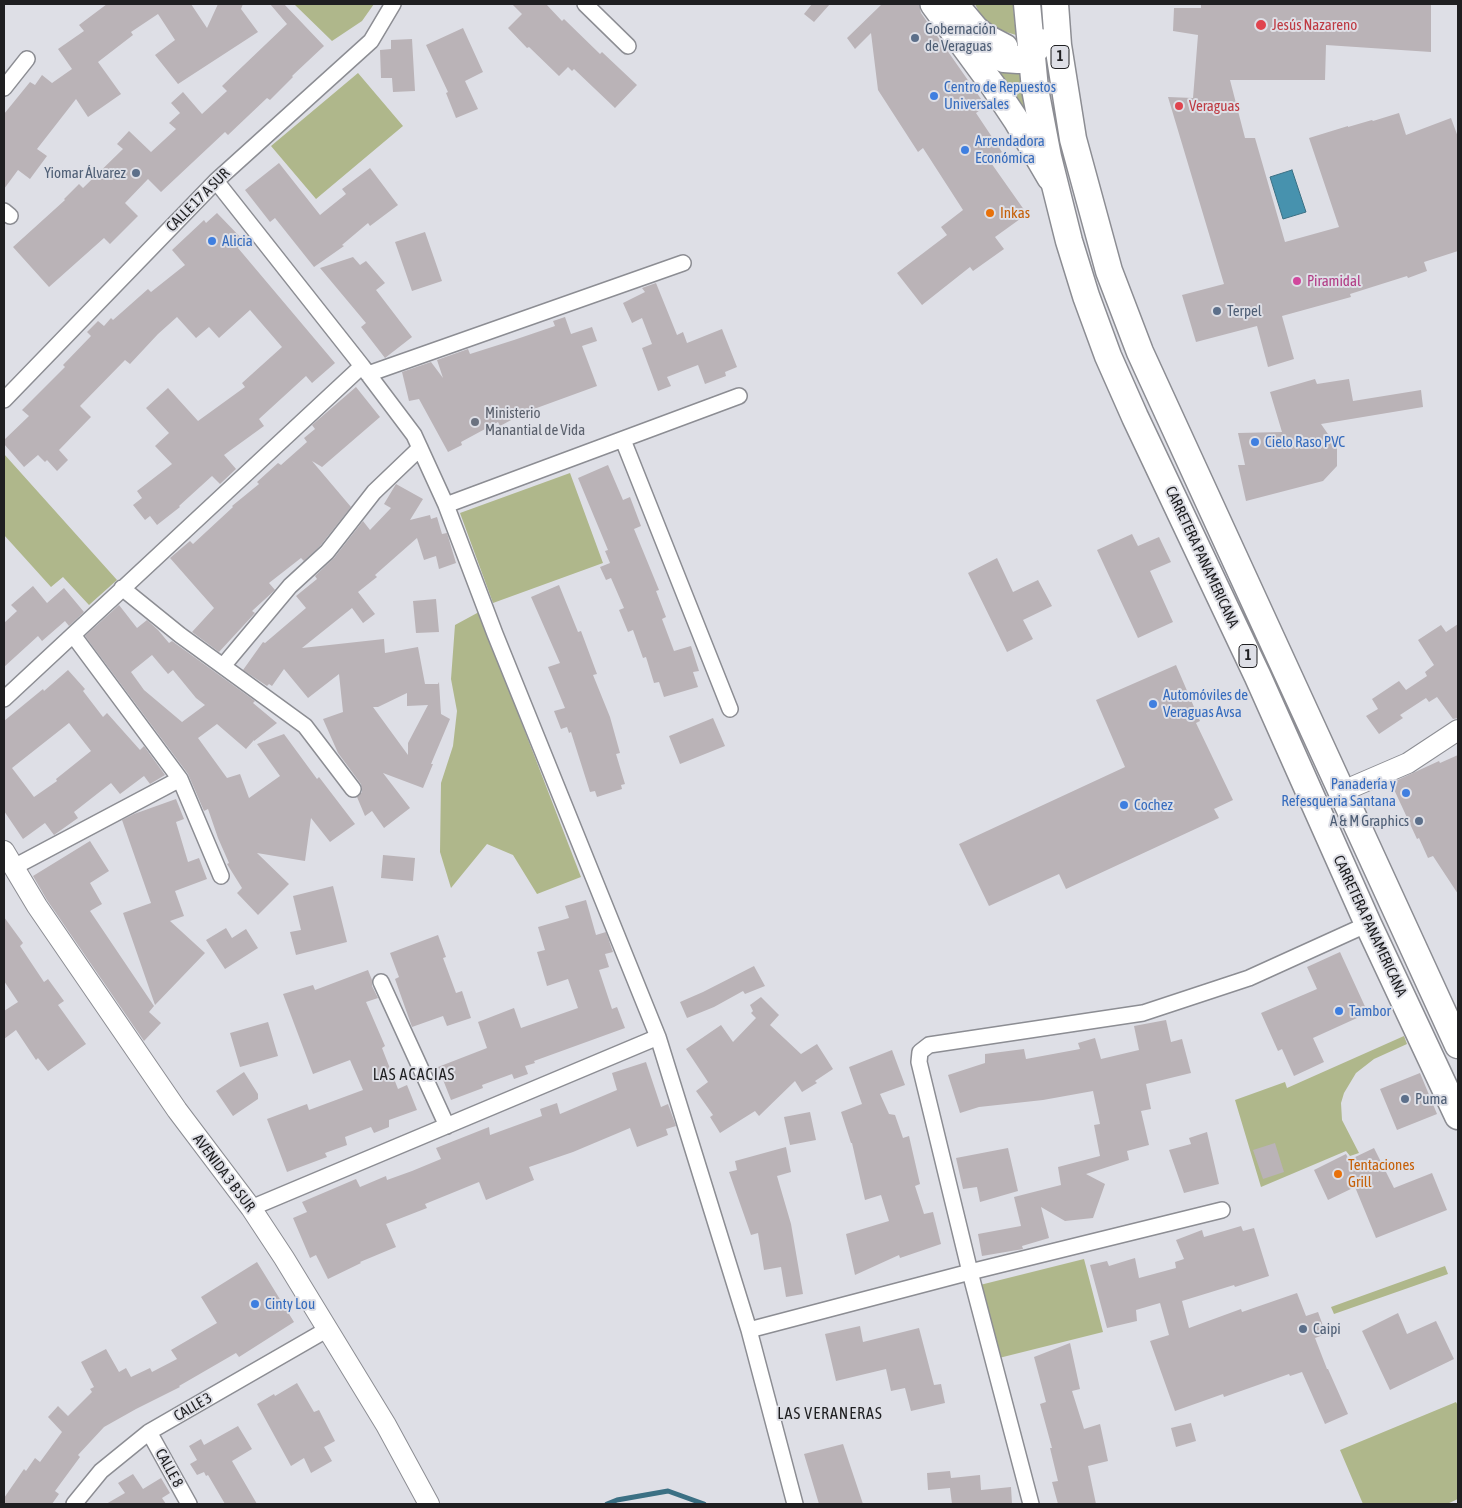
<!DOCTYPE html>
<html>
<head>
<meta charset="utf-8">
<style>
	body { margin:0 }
	#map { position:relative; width:1462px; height:1508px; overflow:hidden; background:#dedfe6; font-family:"Asap Condensed",sans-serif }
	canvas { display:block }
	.frame { position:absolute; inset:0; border:5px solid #1f1f21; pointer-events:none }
</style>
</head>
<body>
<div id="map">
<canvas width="1462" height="1508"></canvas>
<div class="frame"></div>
</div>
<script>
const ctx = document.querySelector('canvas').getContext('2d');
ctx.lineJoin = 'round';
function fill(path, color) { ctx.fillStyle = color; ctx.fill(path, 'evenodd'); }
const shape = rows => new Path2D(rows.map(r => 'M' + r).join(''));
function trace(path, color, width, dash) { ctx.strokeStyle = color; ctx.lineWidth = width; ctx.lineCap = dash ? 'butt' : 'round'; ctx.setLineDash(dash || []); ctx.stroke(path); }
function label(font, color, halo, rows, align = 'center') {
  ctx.font = font + ' "Asap Condensed",sans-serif'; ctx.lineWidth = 4; ctx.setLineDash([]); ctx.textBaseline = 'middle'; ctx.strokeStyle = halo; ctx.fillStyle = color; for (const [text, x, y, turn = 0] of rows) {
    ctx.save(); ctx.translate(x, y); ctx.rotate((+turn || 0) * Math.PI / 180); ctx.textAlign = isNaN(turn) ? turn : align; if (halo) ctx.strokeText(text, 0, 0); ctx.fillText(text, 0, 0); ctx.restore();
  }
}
const green = shape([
	[294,4,374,4,362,21,332,41],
	[975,4,1013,4,1016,35,996,29,981,16],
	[992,67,1024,72,1028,122],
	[358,73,403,126,316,199,271,146],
	[4,454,117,580,89,605,63,577,51,587,4,535],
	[570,473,603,563,493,603,460,513],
	[479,612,581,877,537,894,513,855,487,844,451,888,440,852,441,783,453,746,457,711,451,679,455,625],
	[1404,1036,1407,1044,1374,1059,1356,1073,1344,1093,1341,1103,1342,1120,1359,1153,1350,1156,1346,1151,1261,1187,1235,1100,1285,1082,1287,1088],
	[1084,1259,1103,1332,999,1358,980,1285],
	[1445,1266,1448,1274,1334,1314,1331,1307],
	[1456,1402,1458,1406,1458,1499,1447,1504,1363,1504,1340,1450]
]);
const water = shape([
	[1292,170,1306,212,1283,219,1270,177,1292,170]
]);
const stream = shape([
	[607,1504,617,1500,668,1491,704,1504]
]);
const building = shape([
	[107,4,191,4,207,28,218,4,243,4,241,9,258,32,178,84,155,55,175,40,158,14,131,32,133,35,98,62,121,94,88,117,76,99,37,149,47,156,30,179,18,170,4,189,4,114,30,82,35,85,42,75,52,83,72,69,58,49,84,31,79,25],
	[270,4,284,4,324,46,292,76,293,77,270,100,267,98,228,135,225,132,161,192,148,179,125,203,138,216,110,244,104,238,49,287,13,247,65,200,64,199,79,184,83,188,123,149,117,144,129,131,151,152,176,129,169,123,180,113,171,103,183,92,202,114,227,91,222,86,287,24],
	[512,4,546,4,562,21,564,19,600,54,602,52,637,85,615,108,574,69,572,71,568,67,559,76,529,47,527,48,508,28,522,14],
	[812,4,830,4,814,22,804,14],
	[882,4,919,4,921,13,986,106,976,113,1002,152,989,160,1027,214,995,237,1004,249,973,271,970,267,922,305,897,273,947,235,941,227,963,210,923,148,918,152,878,90,871,33,855,49,847,38],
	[1201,4,1431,4,1431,52,1326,45,1325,80,1230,80,1245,138,1255,138,1285,242,1339,227,1309,138,1348,126,1348,127,1372,120,1373,121,1399,113,1406,135,1451,118,1458,137,1458,251,1424,262,1427,271,1408,278,1407,276,1350,294,1351,297,1282,316,1294,359,1268,367,1257,326,1196,342,1182,295,1224,284,1168,97,1193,98,1198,35,1173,31,1174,8,1201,8],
	[463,28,483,72,465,81,478,109,456,118,446,93,448,92,426,45],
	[412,39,415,91,393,92,392,78,381,78,380,50,391,49,391,40],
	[279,163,320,215,346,194,342,189,370,168,398,205,370,226,368,223,342,245,344,246,314,267,275,218,270,222,245,190],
	[217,213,245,242,238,248,335,363,312,383,306,376,259,419,264,426,224,455,236,469,220,484,212,476,179,506,180,507,157,525,150,516,145,520,133,505,142,498,137,491,172,464,155,446,169,433,146,408,168,388,198,421,245,387,242,383,282,347,250,310,219,338,209,327,196,338,177,317,158,334,130,364,125,360,80,406,91,417,59,450,68,460,57,471,47,460,45,462,38,455,24,467,4,444,4,440,29,416,22,410,65,367,63,365,91,336,87,332,98,321,104,326,111,318,113,320,148,289,151,292,185,265,172,250,204,220,206,223],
	[425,232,442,281,412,291,395,242],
	[353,257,360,265,366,261,385,283,376,290,412,337,385,358,361,327,366,323,320,268],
	[656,283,677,335,683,332,687,343,722,329,737,367,725,372,726,376,705,384,698,365,667,377,671,386,658,391,642,348,652,344,642,318,632,323,623,303,645,292,642,288],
	[565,317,571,334,592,327,597,341,582,346,597,386,512,417,513,419,500,426,498,422,461,442,462,445,448,452,419,399,409,401,402,372,431,362,443,378,437,360,468,349,470,354,514,340,555,326,553,321],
	[1315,379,1317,384,1349,379,1353,401,1421,390,1423,407,1321,424,1337,447,1337,466,1323,481,1246,501,1238,465,1245,465,1238,433,1282,432,1270,392],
	[356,387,380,417,322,467,312,461,351,507,320,546,304,561,301,558,269,583,275,590,252,611,255,613,219,652,192,632,214,608,170,558,190,541,193,544,233,507,232,506,259,484,257,482,278,463,281,465,307,442,304,438,315,429,312,425],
	[608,465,623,500,630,497,641,526,634,529,659,590,656,591,666,617,662,619,674,651,691,646,699,671,693,672,698,687,664,697,659,682,654,683,646,657,643,658,633,630,628,632,619,610,624,608,611,578,606,580,600,567,610,563,605,551,608,550,578,478],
	[396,484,423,499,410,520,430,515,431,519,437,517,442,534,447,533,456,563,439,569,436,556,424,560,417,538,375,575,377,577,358,592,375,614,363,623,352,608,302,648,384,639,385,653,418,647,425,684,438,684,439,682,441,714,450,719,431,764,433,764,423,788,383,773,410,808,384,828,372,811,365,816,357,797,362,792,361,784,338,753,323,719,343,712,339,674,308,698,284,669,272,686,269,684,267,686,243,670,263,642,265,643,306,608,296,596,317,579,315,576,334,558,363,521,370,530,391,508,384,504],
	[407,693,407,706,428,705,408,743,408,755,373,707,378,707],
	[1132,534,1138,546,1159,537,1171,562,1150,571,1173,622,1138,638,1097,550],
	[997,558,1013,592,1038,580,1052,606,1023,620,1033,639,1007,652,968,573],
	[559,585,578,632,581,631,597,674,593,675,610,717,620,753,616,754,625,784,621,785,622,789,597,797,595,791,590,792,571,732,569,733,567,727,561,729,554,711,565,708,548,667,560,663,531,597],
	[33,586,47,603,64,588,84,612,69,626,65,621,42,641,38,636,4,667,4,623,17,611,11,605],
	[436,599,439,632,416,633,413,601],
	[119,605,137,628,147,620,158,630,169,643,172,641,255,701,253,703,277,723,254,741,254,740,246,749,217,724,198,738,227,778,240,774,249,798,280,776,257,744,284,734,317,779,319,777,355,824,330,842,311,818,305,861,257,853,289,884,258,915,237,893,242,888,227,864,229,863,218,838,208,809,204,811,188,774,85,636],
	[152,655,168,674,173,670,196,698,205,705,182,722,144,690,131,672],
	[1458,624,1458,718,1453,719,1437,697,1429,702,1426,698,1400,715,1403,718,1379,734,1366,716,1378,709,1372,699,1399,681,1406,690,1427,676,1425,672,1434,665,1418,640,1441,625,1446,632],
	[1176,665,1200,721,1196,723,1233,800,1214,809,1219,818,1066,889,1059,874,989,906,959,844,1125,767,1096,700],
	[68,670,85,689,83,691,103,717,107,713,140,750,144,746,165,775,150,784,144,776,120,794,111,783,74,812,78,818,54,835,45,823,23,839,4,811,4,721,43,689,44,691],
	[69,723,91,751,56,779,57,781,34,797,12,768],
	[713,718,725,746,680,764,669,736],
	[1458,755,1458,894,1433,856,1428,858,1419,838,1417,839,1391,783,1439,761,1440,763],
	[176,799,184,819,176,822,188,862,199,858,207,879,175,891,184,916,170,921,205,953,155,1005,123,913,151,903,122,820,134,814],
	[90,841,109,871,90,883,102,904,90,911,154,1006,149,1012,161,1023,144,1041,47,900,33,876],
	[383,855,415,858,413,881,381,878],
	[333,886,347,942,296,955,290,932,301,930,293,896],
	[586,900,596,935,606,932,613,952,605,954,609,967,599,970,612,1009,617,1007,625,1028,534,1061,535,1063,525,1066,528,1074,514,1079,512,1074,482,1085,483,1088,451,1100,438,1067,487,1048,478,1022,514,1008,521,1028,578,1008,568,979,547,986,537,952,545,950,538,927,569,918,565,906],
	[4,917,23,943,20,946,44,982,48,979,64,1001,58,1005,86,1044,48,1071,38,1058,36,1060,16,1030,4,1039,4,1011,18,1002,4,981],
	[226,928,232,938,246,929,258,948,225,969,206,940],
	[438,935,446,957,443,958,456,993,462,991,471,1018,447,1026,443,1016,412,1027,395,979,399,977,390,953],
	[1340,952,1368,1013,1313,1038,1324,1062,1294,1076,1282,1049,1278,1051,1261,1013,1317,989,1307,967],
	[754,966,765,986,745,994,743,991,714,1007,687,1018,680,1002,703,992],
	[368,970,372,980,372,986,378,998,366,1002,385,1046,382,1048,398,1089,407,1085,417,1110,389,1120,389,1127,374,1133,371,1127,345,1137,347,1145,325,1153,327,1157,287,1172,267,1119,307,1104,309,1110,363,1090,350,1060,313,1074,283,994,313,985,315,990],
	[761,997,779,1015,770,1025,801,1054,817,1044,833,1069,815,1081,817,1083,802,1092,795,1081,759,1116,755,1111,720,1133,710,1117,713,1115,696,1091,708,1082,686,1049,721,1025,733,1042,756,1018,751,1013,753,1011,750,1005],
	[1166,1020,1171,1042,1182,1039,1191,1073,1146,1084,1151,1109,1141,1111,1149,1145,1127,1151,1129,1160,1086,1174,1105,1184,1093,1218,1065,1221,1041,1207,1049,1238,1022,1246,1023,1249,982,1256,978,1234,1021,1226,1014,1197,1061,1185,1058,1167,1100,1156,1094,1125,1100,1124,1093,1091,1043,1100,979,1107,960,1113,948,1075,985,1063,985,1054,1024,1049,1026,1059,1080,1049,1078,1043,1095,1038,1101,1059,1139,1050,1134,1026],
	[268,1022,278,1056,240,1067,230,1033],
	[892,1050,905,1085,880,1094,889,1114,895,1115,903,1138,909,1136,920,1184,915,1186,924,1214,933,1212,941,1244,900,1258,899,1255,855,1275,846,1234,889,1221,881,1195,865,1200,852,1143,851,1143,841,1112,862,1104,849,1067],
	[646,1062,661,1107,668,1104,676,1126,666,1129,668,1135,637,1147,630,1128,573,1152,529,1167,534,1180,486,1200,479,1182,425,1204,427,1208,386,1224,396,1247,360,1262,361,1263,328,1279,316,1255,310,1258,293,1218,307,1212,302,1202,356,1179,360,1187,386,1176,387,1180,412,1171,441,1159,436,1148,489,1127,490,1135,542,1116,540,1109,557,1103,560,1114,617,1090,612,1073],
	[244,1072,258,1094,258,1099,233,1116,216,1091],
	[1420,1073,1437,1114,1397,1130,1380,1089],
	[810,1112,816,1140,790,1145,784,1117],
	[1207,1132,1219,1184,1184,1193,1169,1150,1191,1144,1189,1138],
	[1275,1143,1284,1172,1263,1179,1253,1150],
	[786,1147,791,1172,777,1176,791,1224,803,1294,786,1297,781,1267,764,1270,758,1233,751,1235,729,1172,737,1170,735,1161],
	[1008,1148,1018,1191,980,1202,977,1187,963,1189,956,1158],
	[1374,1148,1394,1188,1432,1173,1447,1210,1376,1238,1355,1187,1328,1200,1314,1170,1346,1154,1349,1160],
	[1241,1226,1243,1231,1254,1228,1269,1276,1235,1287,1234,1285,1182,1301,1189,1328,1241,1309,1242,1312,1297,1293,1306,1316,1318,1312,1326,1334,1315,1338,1327,1369,1328,1369,1348,1414,1325,1424,1302,1372,1290,1376,1289,1374,1224,1397,1223,1394,1175,1411,1150,1341,1169,1335,1160,1303,1136,1310,1137,1321,1107,1328,1090,1265,1107,1261,1109,1266,1135,1258,1139,1278,1176,1268,1175,1262,1184,1259,1176,1240,1202,1230,1204,1237],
	[257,1262,294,1322,239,1357,236,1353,179,1386,180,1387,136,1409,104,1427,78,1455,80,1457,55,1491,59,1494,52,1504,4,1504,4,1498,24,1469,26,1471,35,1458,40,1462,62,1432,48,1417,58,1406,68,1416,92,1392,90,1389,94,1387,81,1362,106,1349,119,1372,126,1368,131,1377,150,1368,152,1372,177,1359,171,1350,217,1323,201,1297],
	[1398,1313,1407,1334,1436,1321,1454,1359,1390,1390,1362,1331],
	[860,1326,863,1342,919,1328,934,1385,941,1384,945,1403,911,1411,905,1388,891,1391,886,1369,836,1381,825,1334],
	[1070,1343,1080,1389,1072,1391,1084,1429,1100,1424,1108,1461,1088,1466,1096,1504,1058,1504,1052,1482,1058,1481,1050,1448,1052,1448,1040,1404,1046,1402,1034,1357],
	[297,1383,314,1412,319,1410,335,1441,324,1447,332,1461,311,1473,304,1458,291,1466,257,1404,274,1394,275,1396],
	[1191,1423,1196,1441,1176,1447,1171,1428],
	[238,1426,252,1449,232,1461,257,1504,225,1504,208,1475,206,1476,204,1472,197,1475,190,1464,197,1460,189,1446,201,1439,204,1445],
	[843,1444,863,1504,819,1504,804,1454],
	[950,1471,951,1478,980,1475,981,1490,1011,1487,1012,1504,952,1504,950,1488,928,1490,927,1473],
	[133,1474,143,1489,161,1478,170,1493,162,1498,166,1504,106,1504,125,1493,118,1483]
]);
const minor = shape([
	[585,4,628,46],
	[4,88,27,59],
	[4,211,10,216],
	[362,366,414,435,446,505,495,634,658,1037,749,1330,795,1504],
	[368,374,683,263],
	[4,400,216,181,371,41,393,4],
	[623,440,730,709],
	[446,505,739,396],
	[122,588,180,635,305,726,353,789],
	[73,635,180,779,221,876],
	[223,666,290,586,327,552,374,492,420,448],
	[4,699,362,366,216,181],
	[14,867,180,779],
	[381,982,447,1126],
	[251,1208,658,1037],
	[749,1330,970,1272,1222,1210],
	[149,1432,189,1504],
	[74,1504,101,1471,149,1432,328,1329],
	[1031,1504,970,1272,919,1062,920,1052,929,1045,1143,1013,1249,978,1368,924]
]);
const tertiary = shape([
	[1343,791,1408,763,1458,730],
	[4,851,37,906,177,1110,251,1208,284,1258,386,1425,429,1504]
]);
const primary = shape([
	[933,4,994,87,1016,120,1050,178],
	[955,4,976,29,986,37,1005,47]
]);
const trunk = shape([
	[1027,4,1035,89,1048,157,1069,241,1086,296,1108,356,1135,417,1258,677,1368,924,1458,1116],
	[1055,4,1058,45,1073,139,1109,271,1140,352,1458,1045],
	[947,23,980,49,1004,59,1018,60,1031,55,1041,42]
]);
const markers = [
	[1261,25,6,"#e0444e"],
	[915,38,5,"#5c6f8a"],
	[934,96,5,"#3f7fe0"],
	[1179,106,5,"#e0444e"],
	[965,150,5,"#3f7fe0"],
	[136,173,5,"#5c6f8a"],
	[990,213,5,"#e8710a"],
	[212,241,5,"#3f7fe0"],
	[1297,281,5,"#d1479c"],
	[1217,311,5,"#5c6f8a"],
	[475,422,5,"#6b7280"],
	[1255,442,5,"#3f7fe0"],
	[1153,704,5,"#3f7fe0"],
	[1406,793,5,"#3f7fe0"],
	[1124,805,5,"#3f7fe0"],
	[1419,821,5,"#5c6f8a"],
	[1339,1011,5,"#3f7fe0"],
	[1405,1099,5,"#5c6f8a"],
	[1338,1174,5,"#e8710a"],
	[255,1304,5,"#3f7fe0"],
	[1303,1329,5,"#5c6f8a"]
];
const shields = [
	[1060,57,18],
	[1248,656,18]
];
const shieldNames = [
	["1",1060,57],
	["1",1248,656]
];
const healthNames = [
	["Jesús Nazareno",1272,25],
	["Veraguas",1189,106]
];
const serviceNames = [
	["Gobernación",925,29],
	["de Veraguas",925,46],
	["Yiomar Álvarez",126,173,"right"],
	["Terpel",1227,311],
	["A & M Graphics",1409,821,"right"],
	["Puma",1415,1099],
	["Caipi",1313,1329]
];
const shopNames = [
	["Centro de Repuestos",944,87],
	["Universales",944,104],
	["Arrendadora",975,141],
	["Económica",975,158],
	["Alicia",222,241],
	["Cielo Raso PVC",1265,442],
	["Automóviles de",1163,695],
	["Veraguas Avsa",1163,712],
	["Panadería y",1396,784,"right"],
	["Refesqueria Santana",1396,801,"right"],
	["Cochez",1134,805],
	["Tambor",1349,1011],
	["Cinty Lou",265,1304]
];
const streetNames = [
	["CALLE 17 A SUR",198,200,-45],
	["CARRETERA PANAMERICANA",1202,557,65],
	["CARRETERA PANAMERICANA",1370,926,65],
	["AVENIDA 3 B SUR",224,1173,53],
	["CALLE 3",193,1407,-30],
	["CALLE 8",169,1468,61]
];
const foodNames = [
	["Inkas",1000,213],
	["Tentaciones",1348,1165],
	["Grill",1348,1182]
];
const hotelNames = [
	["Piramidal",1307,281]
];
const worshipNames = [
	["Ministerio",485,413],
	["Manantial de Vida",485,430]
];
const neighbourhoodNames = [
	["LAS ACACIAS",414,1075],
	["LAS VERANERAS",830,1414]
];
fill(green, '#afb78b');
fill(water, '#4792ae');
trace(water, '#3b7084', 1);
trace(stream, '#3b7084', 5);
fill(building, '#bab3b7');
trace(minor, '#8c8d93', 18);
trace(tertiary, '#8c8d93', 22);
trace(primary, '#8c8d93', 28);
trace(trunk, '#8c8d93', 29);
trace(minor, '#fff', 15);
trace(tertiary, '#fff', 20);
trace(primary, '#fff', 25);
trace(trunk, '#fff', 26);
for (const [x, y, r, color] of markers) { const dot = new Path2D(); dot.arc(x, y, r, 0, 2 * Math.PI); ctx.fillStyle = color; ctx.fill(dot); trace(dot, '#dedfe6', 2); }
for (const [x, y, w] of shields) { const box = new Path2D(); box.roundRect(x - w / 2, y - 11.5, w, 23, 4); ctx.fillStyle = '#dedfe6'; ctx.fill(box); trace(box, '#1f1f21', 1); }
label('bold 14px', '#1f1f21', null, shieldNames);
label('15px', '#be3a42', '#dedfe6', healthNames, 'left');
label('15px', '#4e5e75', '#dedfe6', serviceNames, 'left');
label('15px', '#366cbe', '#dedfe6', shopNames, 'left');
label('15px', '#1f1f21', '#dedfe6', streetNames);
label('15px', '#c56008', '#dedfe6', foodNames, 'left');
label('15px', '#b23c85', '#dedfe6', hotelNames, 'left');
label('15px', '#5b616d', '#dedfe6', worshipNames, 'left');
ctx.letterSpacing = '1px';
label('16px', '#1f1f21', '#dedfe6', neighbourhoodNames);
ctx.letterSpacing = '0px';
</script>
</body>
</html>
